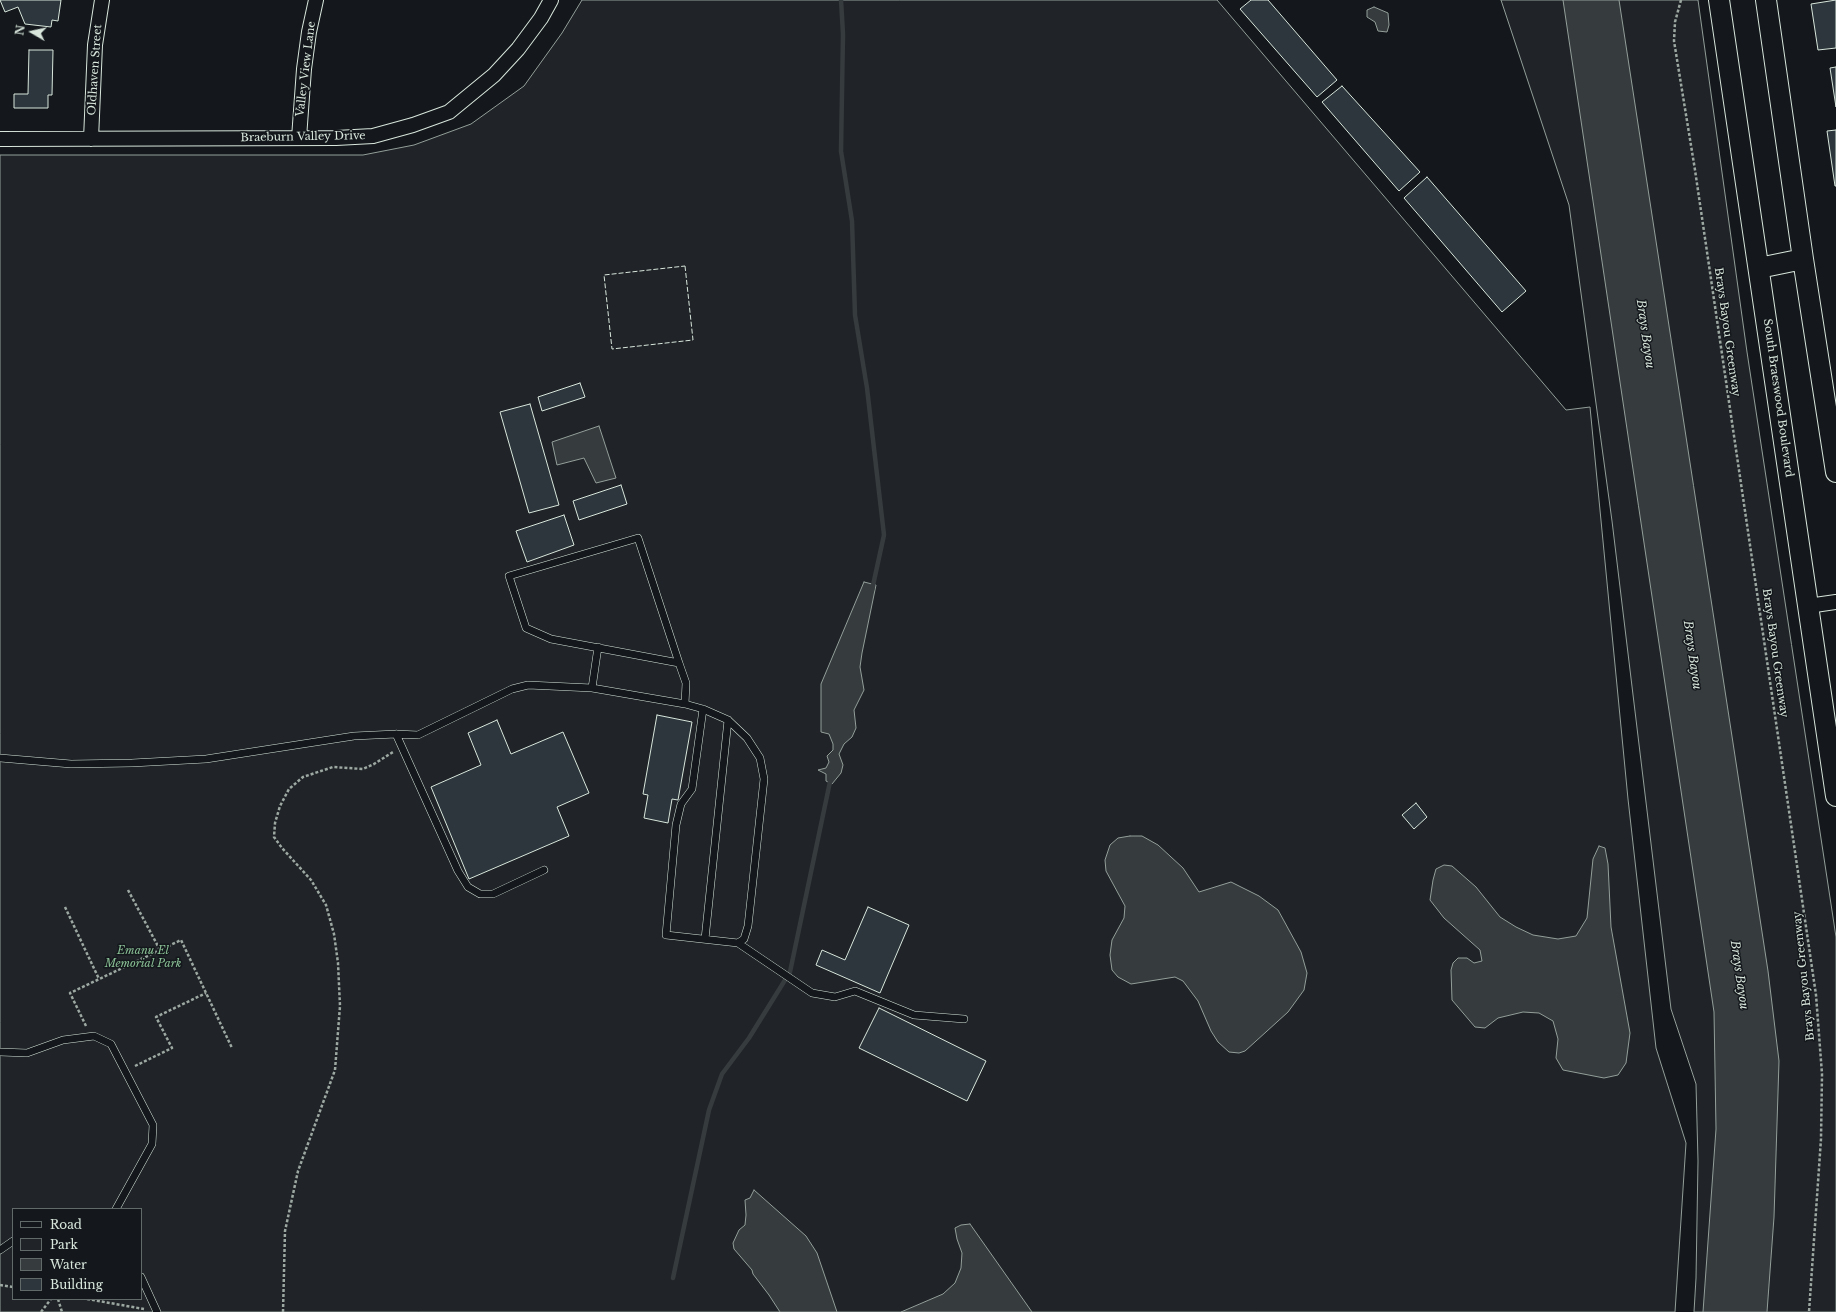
<!DOCTYPE html>
<html>
<head>
<meta charset="utf-8">
<style>
	body { margin:0 }
	#map { position:relative; width:1836px; height:1312px; overflow:hidden; background:#14181c; font-family:"Libre Baskerville",serif }
	canvas { display:block }
	.legend { position:absolute; left:12px; top:1208px; width:130px; height:92px; box-sizing:border-box; background:#14181c; border:1px solid #626a69; margin:0; padding:5px 7px; list-style:none; font-size:12px; color:#d8e6dc }
	.legend li { display:flex; align-items:center; gap:8px; height:20px }
	.legend b { width:20px; border:1px solid #626a69 }
	.north { position:absolute; left:12px; top:12px; width:40px; height:40px; -webkit-text-stroke:3px #14181c; paint-order:stroke; rotate:279deg; font-size:11px; font-weight:700; line-height:16px; text-align:center; color:#d8e6dc }
	.north::after { content:''; display:block; margin:auto; width:14px; height:18px; background:#d8e6dc; clip-path:polygon(50% 0,100% 100%,50% 72%,0 100%) }
</style>
</head>
<body>
<div id="map">
<canvas width="1836" height="1312"></canvas>
<ul class="legend">
<li><b style="height:5px;background:#14181c"></b>Road</li>
<li><b style="height:11px;background:#202428"></b>Park</li>
<li><b style="height:11px;background:#363b3e"></b>Water</li>
<li><b style="height:11px;background:#2c363c"></b>Building</li>
</ul>
<div class="north">N</div>
</div>
<script>
const ctx = document.querySelector('canvas').getContext('2d');
ctx.lineJoin = 'round';
function fill(path, color) { ctx.fillStyle = color; ctx.fill(path, 'evenodd'); }
const shape = rows => new Path2D(rows.map(r => 'M' + r).join(''));
function trace(path, color, width, dash) { ctx.strokeStyle = color; ctx.lineWidth = width; ctx.lineCap = dash ? 'butt' : 'round'; ctx.setLineDash(dash || []); ctx.stroke(path); }
function label(font, color, halo, rows, align = 'center') {
  ctx.font = font + ' "Libre Baskerville",serif'; ctx.lineWidth = 3; ctx.setLineDash([]); ctx.textBaseline = 'middle'; ctx.strokeStyle = halo; ctx.fillStyle = color; for (const [text, x, y, turn = 0] of rows) {
    ctx.save(); ctx.translate(x, y); ctx.rotate((+turn || 0) * Math.PI / 180); ctx.textAlign = isNaN(turn) ? turn : align; if (halo) ctx.strokeText(text, 0, 0); ctx.fillText(text, 0, 0); ctx.restore();
  }
}
const green = shape([
	[582,0,1217,0,1566,410,1590,407,1628,799,1656,1048,1686,1143,1675,1312,0,1312,0,155,363,155,414,145,471,124,524,86,562,33,582,0],
	[13,1209,141,1209,141,1299,13,1299,13,1209],
	[1501,0,1698,0,1747,352,1836,937,1836,1312,1694,1312,1696,1278,1698,1161,1696,1084,1671,1009,1612,521,1569,205,1501,0]
]);
const water = shape([
	[1563,0,1619,0,1768,971,1779,1061,1774,1217,1767,1312,1703,1312,1716,1129,1714,1012,1563,0],
	[1374,7,1388,13,1389,25,1387,32,1378,31,1375,22,1367,17,1367,10,1374,7],
	[599,426,616,478,596,483,584,458,557,465,552,442,599,426],
	[864,582,876,585,862,653,860,667,864,690,854,710,856,728,852,737,844,744,839,754,843,765,841,773,832,784,826,781,826,774,818,770,826,768,829,762,827,756,833,750,833,744,829,734,821,732,821,684,864,582],
	[1130,836,1142,836,1158,845,1183,868,1199,892,1231,882,1259,896,1278,910,1301,952,1307,973,1304,990,1288,1012,1245,1051,1239,1053,1229,1052,1218,1042,1211,1031,1198,1001,1183,981,1175,977,1131,984,1118,977,1112,970,1110,955,1112,940,1124,918,1125,906,1106,871,1105,860,1110,845,1118,838,1130,836],
	[1599,846,1605,848,1608,864,1611,927,1630,1033,1626,1063,1618,1075,1604,1078,1563,1070,1556,1058,1558,1039,1553,1021,1539,1013,1523,1012,1498,1018,1485,1028,1475,1027,1452,1000,1451,970,1453,963,1458,958,1467,958,1474,963,1482,961,1480,950,1444,918,1430,900,1433,880,1436,869,1444,865,1452,866,1476,887,1500,917,1516,927,1533,935,1558,939,1576,936,1587,918,1593,859,1599,846],
	[754,1190,806,1236,817,1253,837,1312,780,1312,769,1295,753,1274,752,1270,734,1249,733,1243,739,1230,745,1225,746,1215,745,1200,750,1198,754,1190],
	[970,1224,1032,1312,901,1312,943,1294,955,1283,961,1268,962,1253,957,1239,955,1228,961,1225,970,1224]
]);
const stream = shape([
	[841,0,843,34,841,151,852,221,855,315,867,388,884,535,872,590],
	[673,1278,709,1110,722,1074,749,1038,790,972,831,777]
]);
const building = shape([
	[0,0,61,0,58,21,52,20,51,27,25,24,18,7,5,12,0,0],
	[1251,0,1268,0,1337,80,1317,97,1240,9,1251,0],
	[1836,0,1836,48,1818,50,1811,4,1836,0],
	[29,50,53,50,52,95,48,95,48,108,14,108,14,94,28,94,29,50],
	[1836,67,1836,107,1830,68,1836,67],
	[1342,86,1420,172,1399,191,1322,102,1342,86],
	[1836,130,1836,186,1835,186,1827,131,1836,130],
	[1427,177,1526,291,1502,312,1404,198,1427,177],
	[580,383,585,397,542,411,538,397,580,383],
	[530,404,559,505,529,513,500,412,530,404],
	[621,485,627,504,579,520,573,501,621,485],
	[564,515,574,545,527,562,516,531,564,515],
	[657,715,692,722,678,800,672,799,668,823,644,818,648,795,643,794,657,715],
	[497,720,511,754,563,732,589,793,557,807,569,836,469,879,431,787,481,765,468,733,497,720],
	[1416,803,1427,817,1414,829,1402,815,1416,803],
	[868,907,909,925,880,993,816,965,822,950,845,960,868,907],
	[879,1008,986,1061,967,1101,859,1048,879,1008]
]);
const path = shape([
	[1681,0,1675,22,1674,41,1695,170,1816,995,1822,1074,1821,1139,1809,1312],
	[128,890,160,950],
	[65,907,99,979],
	[86,1026,70,993,181,940,232,1048],
	[135,1066,172,1048,156,1017,206,993],
	[0,1285,13,1287],
	[58,1299,62,1312],
	[87,1299,144,1309],
	[41,1312,51,1299],
	[283,1312,285,1231,298,1171,335,1070,340,1006,338,963,334,934,326,905,311,880,282,848,274,837,275,823,280,806,289,789,303,777,333,767,363,769,374,764,393,752]
]);
const lane = shape([
	[638,538,679,663,551,639,526,628,509,576,638,538],
	[679,663,686,683,685,704],
	[592,688,598,647],
	[396,734,458,871,468,887,480,894,493,894,544,870],
	[0,758,71,764,132,763,206,759,354,736,396,734,418,735,512,689,528,685,592,688,685,704,703,709,728,720,747,738,760,758,764,779,748,926,744,939,738,943,666,935,676,825,681,804,692,789,703,709],
	[705,939,728,720],
	[738,943,812,993,835,997,855,991,914,1015,964,1019],
	[0,1052,27,1053,63,1040,94,1036,111,1044,153,1125,152,1144,116,1209],
	[0,1250,13,1241],
	[141,1277,157,1312]
]);
const street = shape([
	[299,138,304,69,309,32,316,0],
	[0,139,336,138,373,136,413,125,449,112,494,75,518,49,541,18,551,0],
	[91,139,95,45,102,0],
	[1808,606,1836,602]
]);
const secondary = shape([
	[1719,0,1836,796],
	[1766,0,1803,259,1836,472],
	[1759,268,1803,259]
]);
const fence = shape([
	[685,266,693,340,612,349,604,275,685,266]
]);
const streetNames = [
	["Valley View Lane",306,69,-83],
	["Oldhaven Street",95,70,-86],
	["Braeburn Valley Drive",303,137,-1],
	["Brays Bayou Greenway",1727,332,82],
	["South Braeswood Boulevard",1778,398,82],
	["Brays Bayou Greenway",1775,653,82],
	["Brays Bayou Greenway",1804,976,-96]
];
const parkNames = [
	["Emanu El",143,951],
	["Memorial Park",143,964]
];
const waterNames = [
	["Brays Bayou",1645,334,82],
	["Brays Bayou",1692,655,82],
	["Brays Bayou",1739,975,82]
];
fill(green, '#202428');
trace(green, '#939e99', 1);
fill(water, '#363b3e');
trace(water, '#939e99', 1);
trace(stream, '#363b3e', 4.5);
fill(building, '#2c363c');
trace(building, '#d8e6dc', 1);
trace(lane, '#d8e6dc', 8);
trace(street, '#d8e6dc', 16);
trace(secondary, '#d8e6dc', 22);
trace(path, '#9da8a2', 2.5, [3, 2]);
trace(lane, '#14181c', 7);
trace(street, '#14181c', 14);
trace(secondary, '#14181c', 20);
trace(fence, '#d8e6dc', 1, [5, 2]);
label('11px', '#d8e6dc', '#14181c', streetNames);
label('italic 11px', '#8ac095', '#14181c', parkNames);
label('italic 12px', '#d8e6dc', '#14181c', waterNames);
</script>
</body>
</html>
